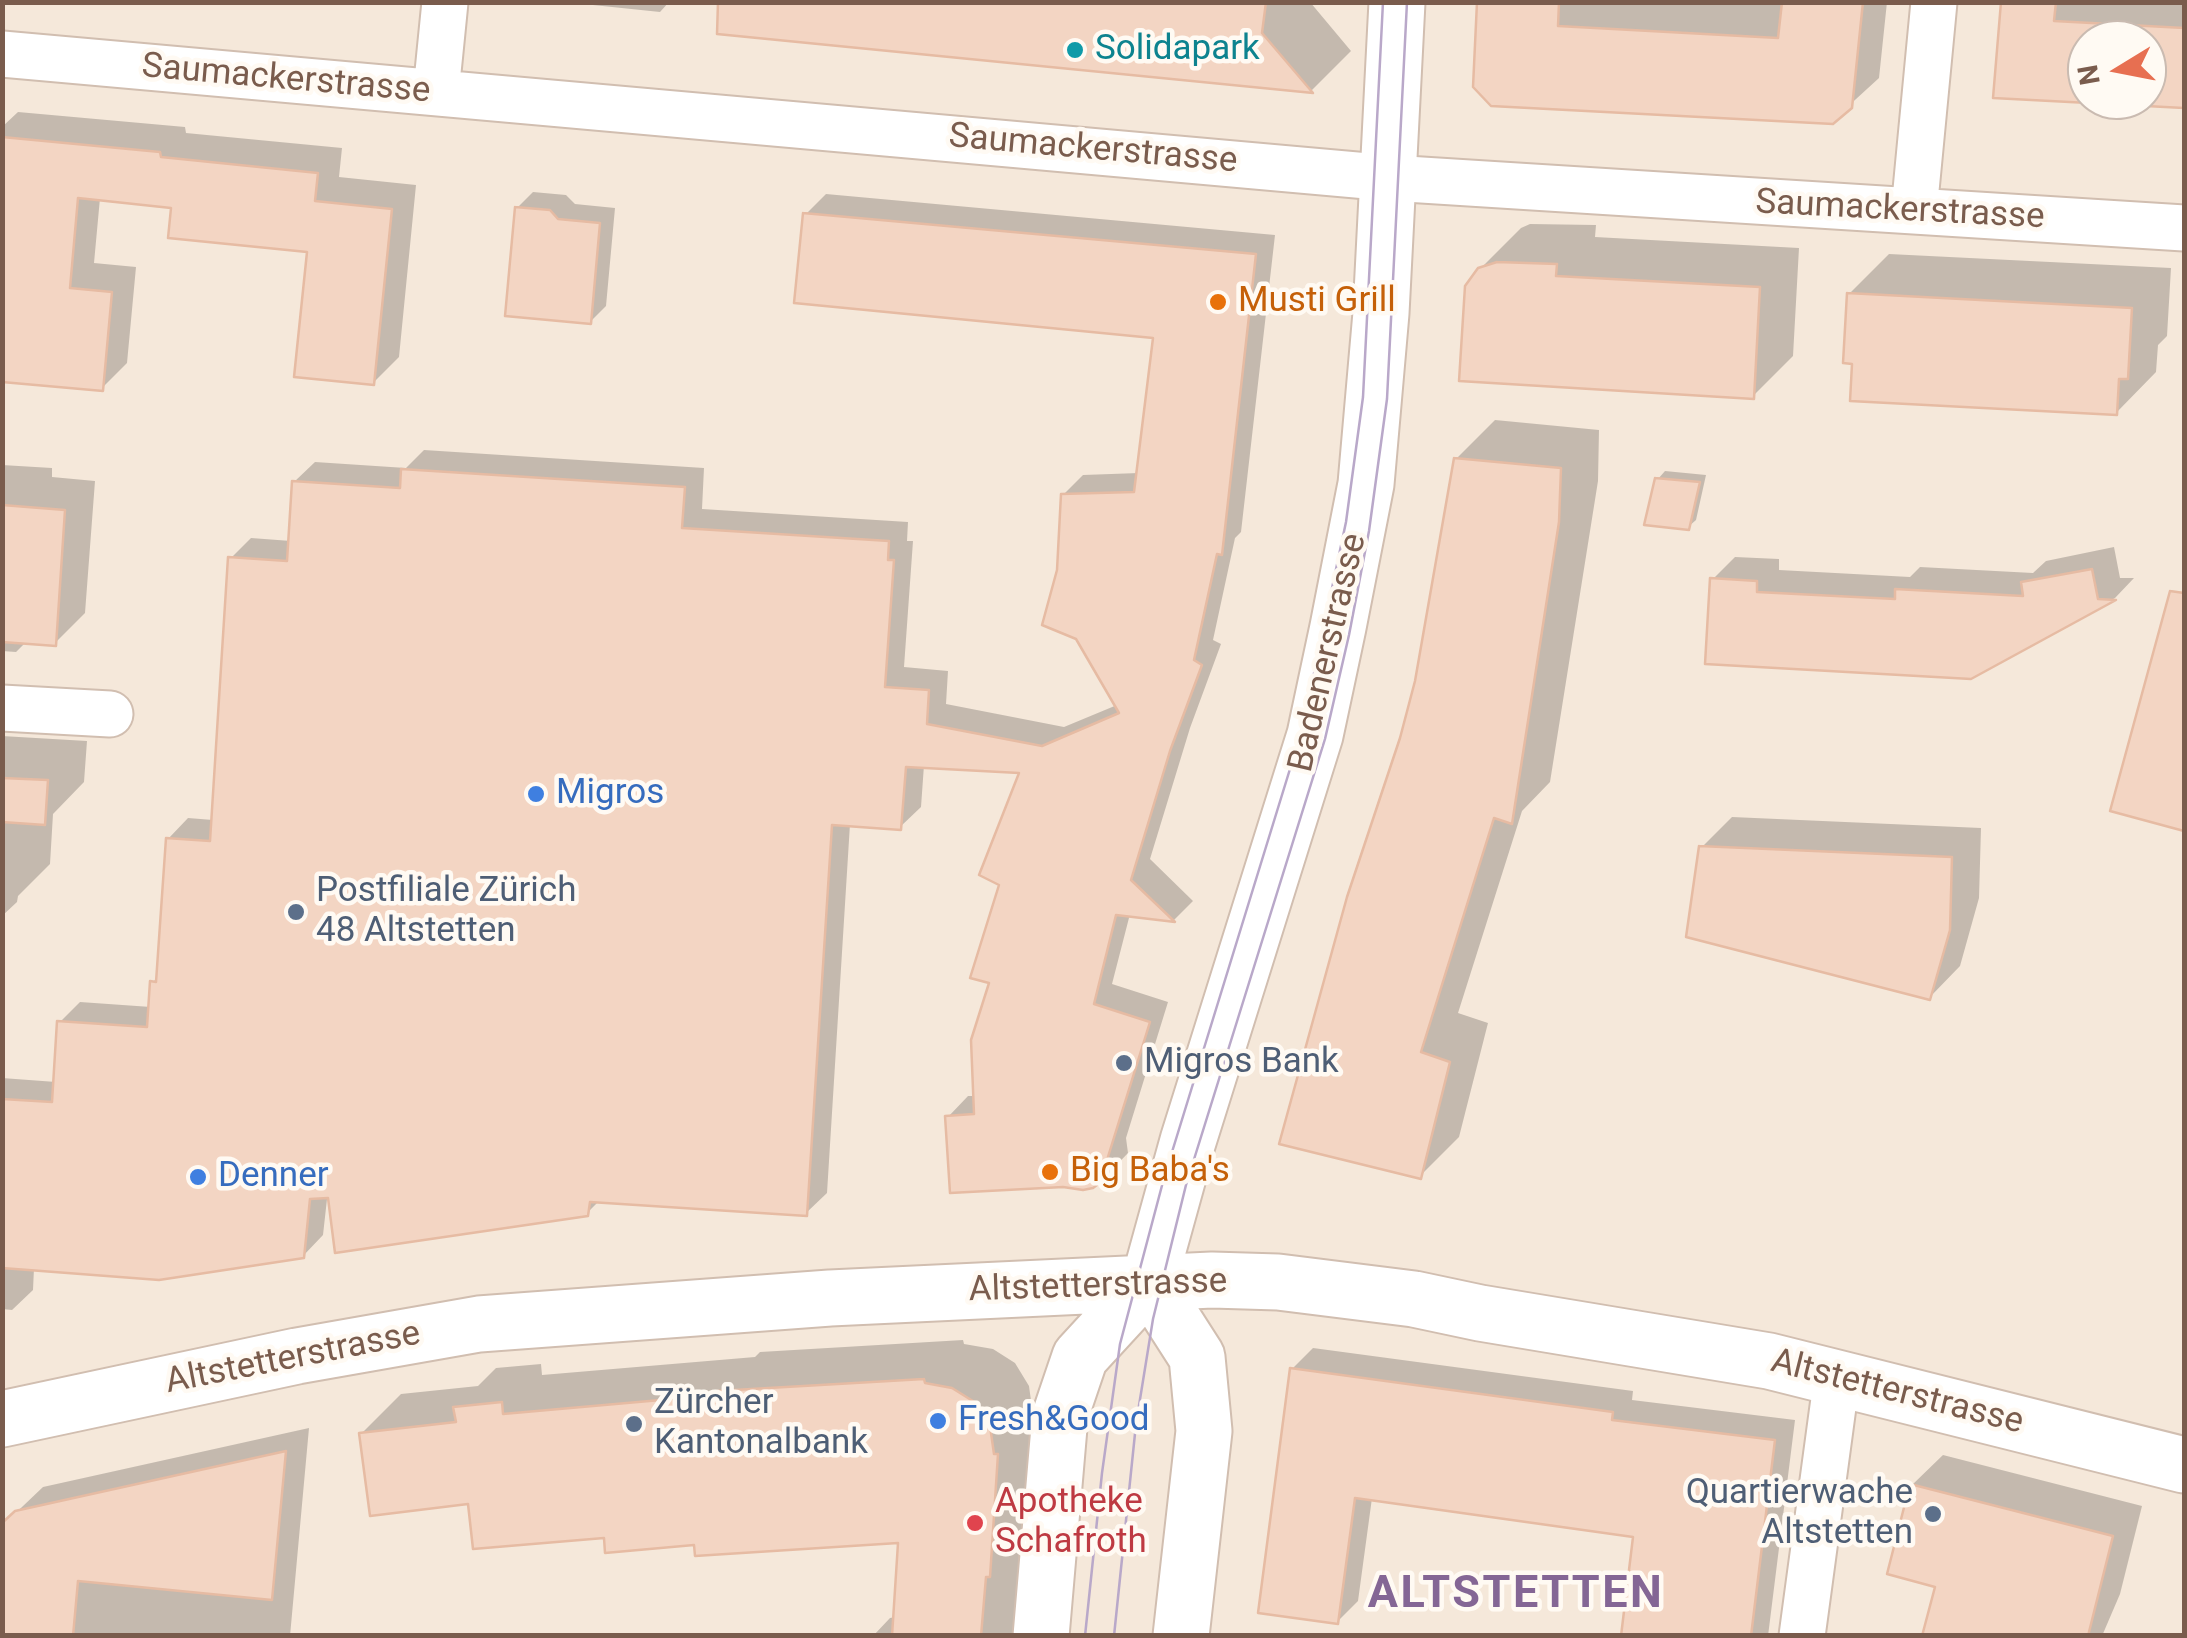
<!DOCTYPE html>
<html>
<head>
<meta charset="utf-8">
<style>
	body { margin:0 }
	#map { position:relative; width:2187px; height:1638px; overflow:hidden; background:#fdf6ec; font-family:Roboto,sans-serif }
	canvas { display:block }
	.frame { position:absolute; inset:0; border:5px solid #7a5c4d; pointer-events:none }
	.north { position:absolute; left:2067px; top:20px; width:100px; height:100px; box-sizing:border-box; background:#fffaf3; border:2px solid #cabbb1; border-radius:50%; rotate:260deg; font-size:28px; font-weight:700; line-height:40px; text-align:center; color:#7a5c4d }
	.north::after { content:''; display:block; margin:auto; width:35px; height:45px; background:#e76f51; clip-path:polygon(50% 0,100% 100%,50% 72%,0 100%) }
</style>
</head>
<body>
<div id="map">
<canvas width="2187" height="1638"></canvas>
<div class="frame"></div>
<div class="north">N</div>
</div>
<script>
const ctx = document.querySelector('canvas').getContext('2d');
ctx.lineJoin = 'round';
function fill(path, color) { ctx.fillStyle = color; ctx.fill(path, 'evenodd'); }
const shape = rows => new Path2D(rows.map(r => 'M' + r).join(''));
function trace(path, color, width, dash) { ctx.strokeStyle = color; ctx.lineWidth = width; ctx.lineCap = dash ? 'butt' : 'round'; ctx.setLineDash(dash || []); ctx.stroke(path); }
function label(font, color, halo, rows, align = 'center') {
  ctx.font = font + ' Roboto,sans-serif'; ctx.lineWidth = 9; ctx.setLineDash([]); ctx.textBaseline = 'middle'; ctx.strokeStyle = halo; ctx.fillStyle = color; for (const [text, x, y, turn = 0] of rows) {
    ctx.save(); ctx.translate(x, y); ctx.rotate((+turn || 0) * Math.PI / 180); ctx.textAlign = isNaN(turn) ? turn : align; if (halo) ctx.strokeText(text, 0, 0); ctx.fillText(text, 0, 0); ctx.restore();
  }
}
const residential = shape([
	[3,3,2184,3,2184,1635,3,1635],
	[2087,40,2147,40,2147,100,2087,100]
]);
const shadow = shape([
	[564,2,669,2,660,12],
	[763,2,1310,2,1351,51,1312,90,771,37],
	[1479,2,1887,2,1879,78,1832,121],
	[2003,2,2184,2,2184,105,1996,95],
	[2087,40,2147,40,2147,100,2087,100],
	[18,112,185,127,186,133,342,148,339,177,416,185,399,357,373,383,310,250,174,206,100,198,94,263,136,267,127,363,102,388,2,379,2,127],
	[533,192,566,195,575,204,615,208,606,306,590,322,517,208],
	[826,194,1275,235,1241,532,1235,538,1213,640,1221,644,1190,728,1150,859,1193,901,1174,920,1130,914,1112,984,1168,1002,1126,1138,1128,1153,1108,1174,948,1117,968,1096,975,1096,1002,884,1022,771,924,765,921,807,900,827,850,824,827,1193,806,1213,600,1200,587,1213,328,1190,323,1235,303,1256,34,1268,33,1290,12,1310,2,1309,2,1078,56,1082,60,1022,80,1002,151,1007,153,982,159,976,168,839,188,818,213,820,231,558,251,538,291,541,294,482,315,462,406,468,424,450,704,468,702,509,908,522,907,541,913,541,904,667,948,671,946,704,1064,727,1117,705,1059,571,1063,495,1083,475,1139,473,1156,336,806,214],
	[1530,224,1596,225,1595,237,1799,248,1793,356,1753,396,1480,269,1521,228],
	[1889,254,2171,268,2167,336,2158,345,2156,372,2116,413,1849,294],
	[1495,420,1599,430,1598,481,1550,782,1522,811,1458,1013,1488,1023,1459,1137,1420,1176,1402,738,1417,681,1456,459],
	[2,465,52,468,52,477,95,481,85,613,55,643,27,641,16,652,2,651],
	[1665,471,1706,475,1696,520,1688,527,1658,479],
	[2114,547,2120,578,2134,578,2115,598,1970,676,1713,579,1735,557,1779,559,1779,570,1910,577,1920,567,2033,573,2046,561],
	[2184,607,2184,828,2114,809,2162,629],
	[2,736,87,741,84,782,53,814,50,864,18,896,17,902,2,916],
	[1732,817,1981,828,1979,898,1960,966,1930,997,1702,847],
	[963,1340,964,1344,993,1349,1015,1363,1029,1386,1033,1415,1017,1636,873,1636,890,1618,896,1617,901,1541,696,1543,606,1535,470,1501,361,1434,401,1394,478,1386,496,1368,541,1364,542,1375,755,1357,760,1352],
	[1313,1348,1633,1391,1632,1400,1795,1420,1768,1636,1624,1636,1636,1535,1372,1498,1358,1601,1337,1622,1292,1369],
	[309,1428,290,1636,2,1636,2,1526,43,1487],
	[1943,1455,2142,1506,2120,1594,2102,1636,1948,1636,1912,1485]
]);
const building = shape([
	[718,2,1266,2,1262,33,1313,93,717,34,718,2],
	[1477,2,1559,2,1558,26,1778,38,1782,2,1863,2,1852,108,1833,124,1491,106,1473,87,1477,2],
	[2001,2,2056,2,2054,21,2184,28,2184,108,1993,98,2001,2],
	[2087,40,2147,40,2147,100,2087,100,2087,40],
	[2,137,160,152,161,157,318,173,315,201,392,209,374,385,294,377,307,252,168,238,171,208,78,198,70,288,112,292,103,391,2,382,2,137],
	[515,207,550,210,558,219,600,223,591,324,505,316,515,207],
	[803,213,1256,254,1222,555,1217,554,1194,660,1202,665,1170,751,1131,880,1175,922,1116,915,1094,1004,1150,1022,1107,1160,1109,1176,1093,1188,1083,1190,1063,1187,950,1193,945,1116,974,1114,971,1040,989,983,970,978,999,885,979,875,1019,773,906,767,901,830,832,825,807,1216,590,1202,588,1216,335,1253,328,1198,310,1199,304,1258,159,1280,2,1268,2,1099,52,1102,57,1021,147,1027,150,981,156,982,166,838,210,841,228,557,287,561,292,481,400,488,401,469,685,487,682,528,889,541,888,560,894,560,885,687,929,690,927,724,1042,746,1119,713,1076,639,1042,625,1057,570,1061,494,1134,492,1153,338,794,303,803,213],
	[1497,262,1557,264,1556,276,1760,287,1754,399,1459,381,1465,286,1478,268,1497,262],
	[1847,293,2132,308,2128,379,2119,379,2117,415,1850,401,1852,364,1843,363,1847,293],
	[1454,458,1561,468,1559,522,1512,824,1494,818,1421,1052,1450,1062,1421,1179,1279,1144,1347,897,1400,738,1415,681,1454,458],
	[1655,478,1700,482,1689,530,1644,525,1655,478],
	[2,505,65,510,56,646,2,642,2,505],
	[2092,569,2098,599,2116,600,1971,679,1705,664,1710,578,1757,581,1757,592,1895,599,1895,589,2023,596,2021,582,2092,569],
	[2170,591,2184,593,2184,831,2110,811,2170,591],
	[2,778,48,780,45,825,2,822,2,778],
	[1699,846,1952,857,1950,930,1930,1000,1686,937,1699,846],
	[1290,1368,1613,1412,1612,1420,1775,1440,1751,1636,1621,1636,1633,1537,1355,1498,1338,1624,1258,1613,1290,1368],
	[924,1379,925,1383,952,1388,976,1403,990,1426,994,1454,998,1454,990,1577,986,1577,981,1636,892,1636,898,1543,695,1556,694,1545,605,1553,604,1538,473,1549,468,1504,370,1516,359,1433,456,1422,453,1407,502,1402,503,1414,717,1395,717,1391,924,1379],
	[286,1451,272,1600,78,1581,73,1636,2,1636,2,1523,15,1511,286,1451],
	[1910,1484,2113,1536,2088,1636,1922,1636,1935,1587,1887,1574,1910,1484]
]);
const minor = shape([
	[2,54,1390,178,2184,228],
	[436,92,445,2],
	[1914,211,1934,2],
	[2,708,110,714],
	[1802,1636,1837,1377]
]);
const tertiary = shape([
	[1149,1282,1197,1357,1204,1431,1181,1636],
	[2,1419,297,1356,479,1324,830,1298,1212,1280,1278,1282,1414,1299,1480,1313,1769,1361,2184,1465],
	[1041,1636,1060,1416,1080,1357,1149,1282,1188,1141,1315,735,1338,627,1366,484,1381,313,1397,2]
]);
const tram = shape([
	[1085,1636,1102,1473,1120,1344,1164,1178,1302,730,1346,522,1363,397,1383,2],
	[1114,1636,1136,1424,1153,1319,1186,1185,1325,739,1349,635,1369,531,1387,399,1407,2]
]);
const markers = [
	[1075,50,10,"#0f9aa8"],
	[1218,302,10,"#e8710a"],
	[536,794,10,"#3f7fe0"],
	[296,912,10,"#5c6f8a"],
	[1124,1063,10,"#5c6f8a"],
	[1050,1172,10,"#e8710a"],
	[198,1177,10,"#3f7fe0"],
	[938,1421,10,"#3f7fe0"],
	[634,1424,10,"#5c6f8a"],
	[1933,1514,10,"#5c6f8a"],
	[975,1523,10,"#e0444e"]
];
const cultureNames = [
	["Solidapark",1095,50]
];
const streetNames = [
	["Saumackerstrasse",286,80,5],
	["Saumackerstrasse",1093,150,5],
	["Saumackerstrasse",1900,211,3],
	["Badenerstrasse",1329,653,-77],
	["Altstetterstrasse",1098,1287,-2],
	["Altstetterstrasse",293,1359,-11],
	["Altstetterstrasse",1897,1393,14]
];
const foodNames = [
	["Musti Grill",1238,302],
	["Big Baba's",1070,1172]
];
const shopNames = [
	["Migros",556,794],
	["Denner",218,1177],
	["Fresh&Good",958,1421]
];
const serviceNames = [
	["Postfiliale Zürich",316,892],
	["48 Altstetten",316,932],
	["Migros Bank",1144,1063],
	["Zürcher",654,1404],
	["Kantonalbank",654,1444],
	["Quartierwache",1913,1494,"right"],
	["Altstetten",1913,1534,"right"]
];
const healthNames = [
	["Apotheke",995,1503],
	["Schafroth",995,1543]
];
const districtNames = [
	["ALTSTETTEN",1516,1596]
];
fill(residential, '#f5e8da');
fill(shadow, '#0003');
fill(building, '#f3d5c3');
trace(building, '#e6bba3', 2.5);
trace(minor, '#d1beb0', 49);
trace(tertiary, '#d1beb0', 59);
trace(minor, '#fff', 45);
trace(tertiary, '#fff', 55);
trace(tram, '#b9a8c9', 2.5);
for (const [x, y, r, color] of markers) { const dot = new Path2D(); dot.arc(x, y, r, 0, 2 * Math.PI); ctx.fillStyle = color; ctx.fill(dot); trace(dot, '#fffaf3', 4); }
label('35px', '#0d838f', '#fffaf3', cultureNames, 'left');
label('35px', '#7a5c4d', '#fffaf3', streetNames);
label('35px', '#c56008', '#fffaf3', foodNames, 'left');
label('35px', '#366cbe', '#fffaf3', shopNames, 'left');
label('35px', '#4e5e75', '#fffaf3', serviceNames, 'left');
label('35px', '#be3a42', '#fffaf3', healthNames, 'left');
ctx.letterSpacing = '2.5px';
label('bold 45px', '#846695', '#fffaf3', districtNames);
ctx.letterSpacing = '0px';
</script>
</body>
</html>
